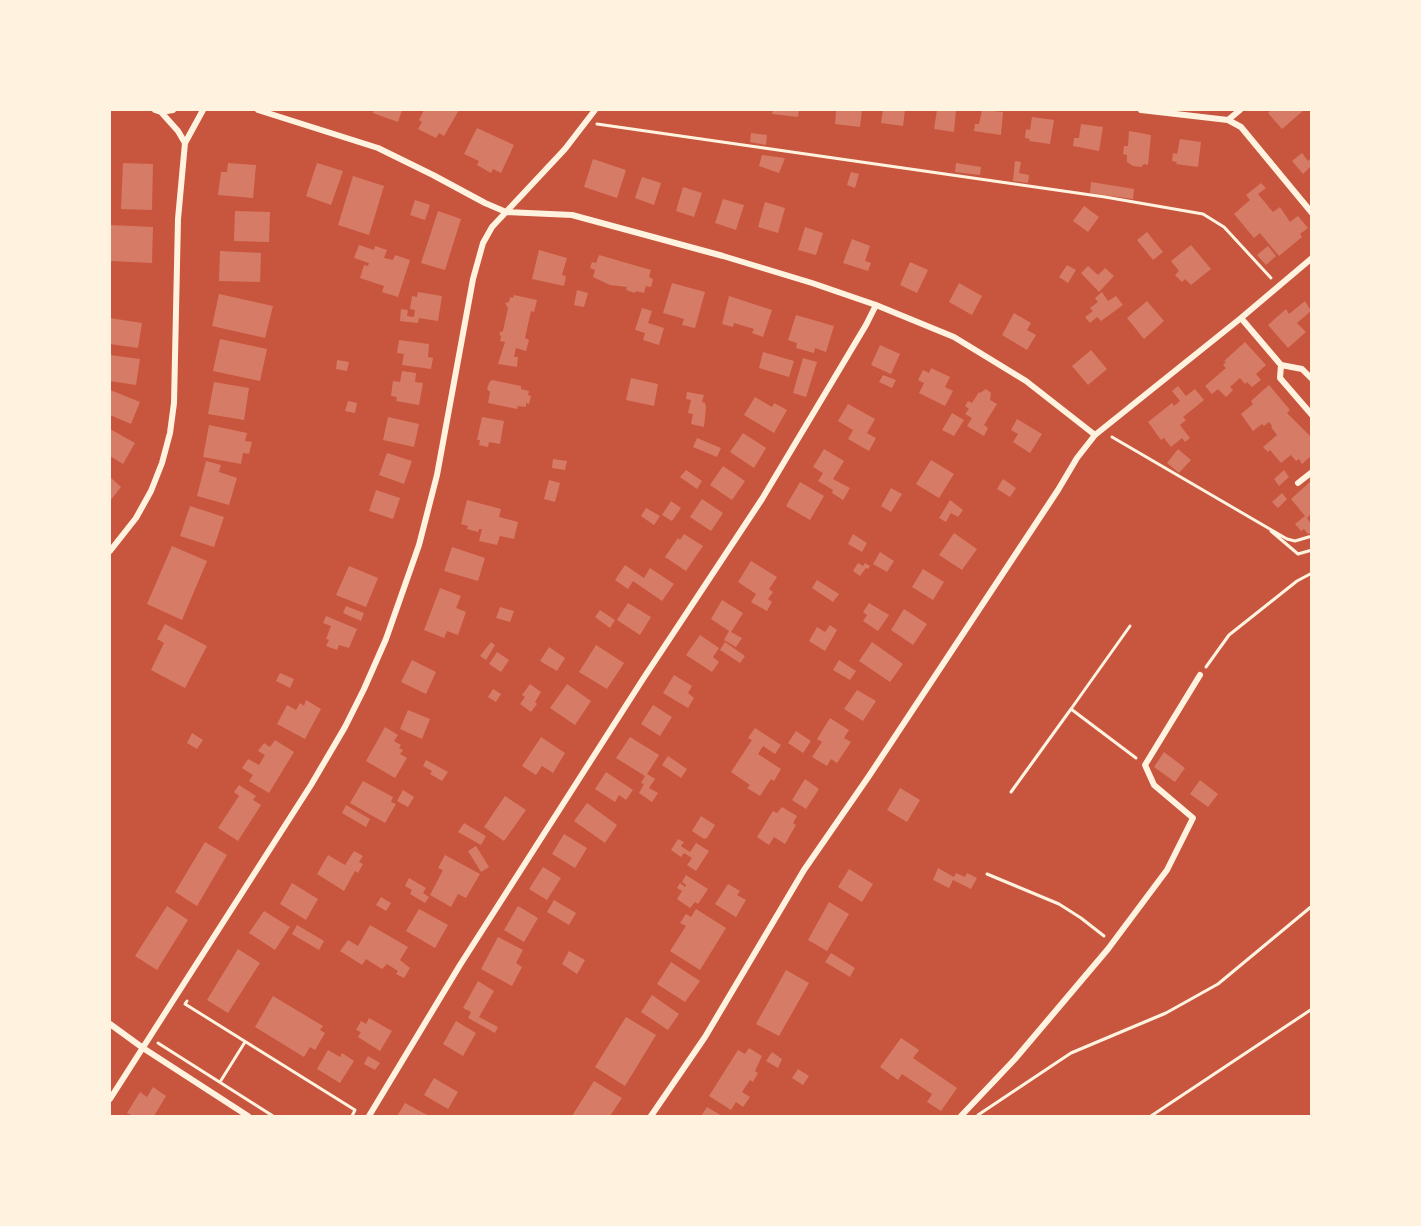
<!DOCTYPE html>
<html>
<head>
<meta charset="utf-8">
<style>
	body { margin:0 }
	#map { position:relative; width:1421px; height:1226px; overflow:hidden; background:#c8553d; font-family:Georgia,serif }
	canvas { display:block }
	.frame { position:absolute; inset:0; border:111px solid #fff3e0; pointer-events:none }
</style>
</head>
<body>
<div id="map">
<canvas width="1421" height="1226"></canvas>
<div class="frame"></div>
</div>
<script>
const ctx = document.querySelector('canvas').getContext('2d');
ctx.lineJoin = 'round';
function fill(path, color) { ctx.fillStyle = color; ctx.fill(path, 'evenodd'); }
const shape = rows => new Path2D(rows.map(r => 'M' + r).join(''));
function trace(path, color, width, dash) { ctx.strokeStyle = color; ctx.lineWidth = width; ctx.lineCap = dash ? 'butt' : 'round'; ctx.setLineDash(dash || []); ctx.stroke(path); }
const building = shape([
	[374,110,402,110,398,122,373,113],
	[424,110,459,110,444,136,439,133,436,138,418,129,422,122,419,120],
	[773,110,799,110,798,117,772,114],
	[836,110,862,110,860,127,835,124],
	[883,110,905,110,903,126,881,123],
	[937,110,956,110,954,132,934,129],
	[982,110,1003,112,1001,135,974,131,975,124,979,124],
	[1271,110,1304,110,1282,129,1268,113],
	[1032,117,1054,120,1050,144,1029,141,1030,139,1025,138,1026,129,1030,130],
	[1081,124,1103,127,1099,151,1073,146,1074,138,1079,138],
	[477,128,514,145,501,173,493,169,491,173,477,165,479,161,464,154],
	[1129,131,1151,135,1148,165,1144,164,1141,167,1133,166,1127,162,1127,155,1123,154,1124,146,1128,146],
	[751,133,767,135,766,145,750,142],
	[1180,139,1201,142,1198,167,1176,164,1177,162,1172,161,1173,153,1177,154],
	[1302,153,1308,161,1311,158,1311,166,1303,174,1292,161],
	[762,155,785,158,779,173,759,166],
	[593,159,626,170,617,198,584,187],
	[1015,161,1021,162,1019,173,1029,175,1028,183,1013,181],
	[123,163,153,164,152,210,121,209],
	[228,163,256,165,253,198,218,195,221,172,227,172],
	[317,163,343,171,331,205,306,196],
	[956,163,981,167,980,175,955,172],
	[851,172,859,174,855,188,847,185],
	[353,176,384,186,369,235,338,225],
	[642,177,661,183,654,205,635,198],
	[1091,182,1134,189,1133,199,1090,193],
	[1261,183,1266,188,1258,194,1273,212,1280,207,1290,222,1298,216,1308,228,1300,234,1302,237,1279,256,1260,233,1254,238,1234,214,1250,200,1246,195],
	[683,187,702,193,694,217,676,211],
	[723,199,744,205,736,230,715,223],
	[415,200,430,205,425,220,410,215],
	[765,202,785,208,778,233,758,227],
	[1084,206,1099,217,1088,232,1073,221],
	[235,211,270,212,269,242,234,241],
	[438,211,461,219,445,270,421,263],
	[110,225,153,227,152,263,110,261],
	[805,227,823,233,816,255,798,250],
	[1147,232,1163,252,1153,260,1137,240],
	[852,239,870,246,865,261,871,263,868,271,843,263],
	[359,245,374,250,375,246,387,250,384,258,393,260,395,255,410,260,398,297,382,292,384,286,360,278,364,265,368,266,369,263,354,258],
	[1191,245,1211,269,1191,285,1185,279,1182,282,1175,275,1179,271,1171,261],
	[1268,246,1276,256,1266,265,1257,255],
	[539,250,567,258,562,275,566,276,564,286,532,279],
	[220,251,261,253,260,282,219,281],
	[599,255,651,270,649,277,653,279,651,287,646,286,644,293,636,291,635,293,626,290,627,287,610,285,593,277,595,270,590,268,592,262,596,263],
	[910,262,928,270,917,293,900,285],
	[1067,265,1076,270,1068,283,1059,277],
	[1088,266,1098,275,1105,268,1114,276,1099,292,1081,273],
	[672,283,705,292,695,328,682,325,684,319,663,313],
	[959,283,982,296,972,315,949,302],
	[577,290,588,293,584,307,574,305],
	[418,292,442,296,438,321,419,318,418,323,400,321,401,309,408,310,407,316,414,317,415,310,410,309,412,296,417,297],
	[1102,292,1108,301,1116,296,1123,305,1101,321,1097,317,1090,323,1085,317,1093,311,1090,308,1098,302,1095,298],
	[219,294,273,306,265,338,212,326],
	[514,295,537,300,534,312,531,311,525,338,529,340,526,351,516,348,514,357,518,357,517,367,498,364,505,342,500,341,501,337,499,333,503,331,508,308,505,303,509,302,510,297,513,298],
	[729,296,772,310,763,337,752,333,754,329,734,323,733,327,722,324],
	[1147,301,1164,321,1144,339,1127,318],
	[1305,301,1311,311,1297,323,1306,332,1288,348,1268,325,1286,309,1289,314],
	[642,308,652,311,648,323,664,328,659,345,643,340,645,333,635,330],
	[1014,313,1031,323,1027,330,1036,335,1027,350,1002,335],
	[796,315,834,326,826,352,815,348,814,353,796,348,797,343,788,340],
	[110,318,142,323,138,348,110,344],
	[220,339,267,349,260,381,213,371],
	[399,340,429,344,428,357,433,358,431,369,402,365,404,354,397,353],
	[1245,342,1266,365,1256,374,1261,380,1252,387,1247,382,1245,384,1240,378,1230,387,1233,390,1226,397,1218,389,1212,394,1205,386,1226,368,1223,365,1226,362,1224,361],
	[880,345,900,354,891,374,871,365],
	[1091,350,1107,369,1088,385,1072,366],
	[763,352,794,361,789,377,759,368],
	[110,355,140,359,136,385,110,381],
	[803,358,817,362,806,397,793,393],
	[337,360,349,362,347,371,336,369],
	[931,368,950,377,945,387,953,391,945,406,919,393,924,383,918,380,923,370,929,373],
	[402,371,416,373,415,382,423,383,419,405,396,401,397,397,391,396,393,381,400,382],
	[883,375,896,380,892,388,879,382],
	[631,378,658,384,654,406,626,400],
	[492,380,521,386,521,389,529,391,528,395,531,396,529,404,526,403,526,407,518,406,517,409,488,403,490,392,487,389,489,383],
	[214,382,249,388,244,420,208,414],
	[1269,385,1290,410,1287,413,1311,437,1311,456,1302,464,1299,459,1296,461,1291,455,1281,463,1270,450,1268,452,1263,447,1277,435,1271,427,1272,426,1269,422,1264,426,1262,424,1253,431,1241,414,1253,404,1251,401],
	[1178,386,1186,396,1195,389,1204,400,1183,417,1186,420,1180,425,1190,438,1185,442,1182,438,1171,447,1164,438,1161,440,1148,422,1172,403,1174,406,1180,401,1172,391],
	[986,389,991,393,990,400,997,404,984,425,988,428,984,436,967,426,972,418,965,414,969,409,965,406,968,401,972,403,979,392,980,393],
	[110,390,140,402,131,424,110,415],
	[687,392,704,395,702,402,705,403,706,407,704,427,691,424,693,414,688,413,691,400,686,399],
	[755,397,772,407,774,403,787,410,774,433,744,415],
	[348,401,357,403,355,413,345,411],
	[848,404,875,419,867,433,876,438,869,451,848,439,853,430,838,421],
	[952,413,964,420,954,436,942,430],
	[388,417,419,424,414,447,383,440],
	[482,417,504,421,500,444,489,442,488,447,479,445,480,440,477,440],
	[1017,419,1042,434,1030,453,1013,442,1018,434,1011,430],
	[209,425,247,433,245,441,252,442,249,454,243,453,241,464,203,457],
	[110,429,135,443,123,464,110,456],
	[743,433,766,448,754,468,730,452],
	[697,438,721,448,717,457,693,447],
	[824,449,844,461,833,479,850,488,843,500,832,493,833,490,818,481,823,473,813,467],
	[1178,449,1191,460,1179,473,1167,463],
	[387,453,412,461,404,484,379,475],
	[553,459,567,461,565,470,552,468],
	[931,460,954,474,939,498,916,484],
	[206,461,221,465,219,472,237,478,229,505,197,496],
	[723,466,745,481,732,500,710,485],
	[686,470,702,481,697,489,680,477],
	[1284,470,1289,477,1279,486,1274,479],
	[110,477,121,487,110,501],
	[1003,479,1016,488,1010,497,997,489],
	[549,480,560,483,555,502,544,499],
	[1311,481,1311,514,1307,518,1311,524,1311,533,1308,534,1304,529,1301,531,1295,524,1305,516,1291,499],
	[800,482,824,496,810,520,786,506],
	[891,488,902,494,891,512,881,506],
	[376,490,400,498,393,519,369,511],
	[1282,493,1287,499,1278,508,1272,502],
	[702,499,723,513,711,531,690,517],
	[467,500,501,509,499,517,518,522,514,539,500,536,497,545,479,541,482,529,479,529,478,532,467,529,468,526,461,524],
	[950,500,963,510,958,517,951,513,946,522,939,518],
	[671,501,681,508,672,521,662,515],
	[190,506,224,517,214,547,180,536],
	[646,508,660,516,654,525,641,516],
	[954,533,977,549,962,570,939,555],
	[684,534,703,546,686,571,665,557,678,538,680,540],
	[853,534,867,543,862,552,848,544],
	[172,546,207,561,182,620,147,604],
	[452,547,485,558,478,581,444,571],
	[880,552,894,561,887,572,873,564],
	[751,561,777,577,769,589,773,592,768,599,772,602,767,611,751,602,756,594,738,582],
	[858,563,863,566,865,563,870,566,868,569,866,568,860,576,853,571],
	[625,565,644,578,650,568,674,584,662,601,633,581,628,589,615,580],
	[349,566,378,578,366,607,336,595],
	[923,569,944,582,933,600,912,587],
	[817,580,839,594,833,602,812,588],
	[440,588,461,596,456,608,466,612,458,635,447,631,444,638,424,630],
	[722,600,743,613,731,632,742,638,736,647,724,640,729,631,711,619],
	[628,603,651,617,640,635,617,620],
	[869,603,889,615,878,631,863,621,867,615,863,612],
	[346,606,364,613,361,621,343,613],
	[500,607,514,611,510,622,496,618],
	[904,609,927,624,913,645,891,630],
	[600,610,615,620,610,628,595,617],
	[326,616,357,629,349,648,339,645,337,650,326,646,329,640,326,639,331,626,323,623],
	[165,624,207,646,185,688,151,670,164,643,157,639],
	[830,625,837,630,825,651,809,641,817,627,825,632],
	[700,635,719,648,713,657,719,662,712,672,686,655],
	[491,642,495,645,486,660,480,656],
	[725,642,745,656,740,663,720,650],
	[872,642,903,664,890,682,859,661],
	[596,645,624,663,607,689,579,672],
	[549,647,565,658,557,671,540,661],
	[497,652,509,660,501,672,489,664],
	[412,660,436,672,426,694,401,682],
	[839,660,856,671,850,680,833,670],
	[280,673,294,679,290,688,276,681],
	[674,675,692,686,688,693,694,698,688,708,663,693],
	[530,684,541,692,535,702,537,704,531,712,520,704,525,697,522,695],
	[567,684,591,701,575,725,550,708],
	[493,689,501,694,496,702,488,697],
	[857,690,876,701,863,721,844,709],
	[306,700,321,709,305,739,277,724,287,705,296,710,300,703,304,706],
	[653,705,672,717,660,736,641,724],
	[408,710,430,719,422,739,400,729],
	[830,718,849,730,844,738,851,742,837,763,831,759,827,766,812,757,822,742,817,739],
	[385,727,398,735,394,741,401,745,399,748,403,750,400,754,407,758,395,778,366,761],
	[755,728,781,745,775,754,763,746,758,754,781,769,774,781,771,779,760,796,747,788,750,785,731,772,752,740,748,738],
	[796,731,811,741,803,753,788,743],
	[192,733,203,740,197,749,187,743],
	[541,737,565,753,553,773,542,766,536,775,522,766],
	[630,737,659,755,647,774,655,779,649,788,658,793,652,802,639,793,644,784,641,783,645,776,616,758],
	[275,740,294,752,269,793,249,781,253,775,242,768,248,759,259,765,265,755,258,751,264,743,270,747],
	[1164,752,1185,768,1175,782,1154,767],
	[668,756,687,769,681,778,662,765],
	[426,760,448,772,442,781,430,774,432,771,423,766],
	[606,772,633,790,626,800,619,795,615,802,595,789],
	[805,779,819,789,806,809,792,800],
	[1200,780,1218,794,1208,807,1190,794],
	[363,781,393,797,391,802,396,804,385,823,350,803],
	[239,785,256,796,253,800,261,805,238,841,218,828,239,796,234,792],
	[900,788,920,800,907,822,887,810],
	[403,790,414,797,408,807,397,801],
	[505,796,526,810,504,841,484,827],
	[587,803,617,825,605,843,574,821],
	[346,805,370,819,366,827,342,813],
	[782,807,797,816,793,823,796,825,785,844,774,837,769,845,757,837,773,811,777,813],
	[701,816,715,825,707,838,704,839,692,831],
	[464,823,486,836,481,845,458,832],
	[564,834,587,848,575,868,552,854],
	[678,839,684,842,681,846,690,852,696,843,709,851,696,871,687,865,692,858,684,853,681,857,671,850],
	[205,842,227,855,197,906,175,892],
	[476,846,489,867,481,872,468,851],
	[354,851,363,856,359,862,363,864,358,873,355,871,344,891,317,874,328,855,345,865],
	[445,855,480,874,466,898,458,894,451,907,430,895,443,870,438,868],
	[543,867,561,878,547,900,529,889],
	[938,868,954,877,956,873,965,877,967,873,977,878,971,889,953,880,949,888,933,880],
	[849,869,873,884,862,902,838,887],
	[686,875,708,889,698,904,695,902,690,908,677,899,682,891,677,888,680,883,685,887,686,885,682,882],
	[409,878,426,888,423,893,429,897,425,903,410,894,412,890,405,886],
	[292,883,318,899,306,920,280,904],
	[728,884,740,891,737,895,746,900,736,917,715,904],
	[381,897,391,903,386,911,376,905],
	[554,900,576,913,569,925,547,912],
	[829,902,849,914,827,951,808,940],
	[167,906,188,920,157,970,135,956],
	[518,906,538,918,524,942,504,930],
	[419,909,448,925,435,948,406,931],
	[696,909,726,928,700,970,670,951,686,926,680,923,686,914,691,917],
	[264,911,290,927,275,950,249,933],
	[297,925,324,941,319,950,292,934],
	[370,925,408,947,400,960,410,968,404,978,396,974,398,971,387,964,382,969,366,959,362,965,340,951,348,940,358,946],
	[498,937,523,950,516,963,522,967,512,986,481,969],
	[238,949,260,963,228,1013,207,1000],
	[569,951,585,960,577,974,562,964],
	[831,953,855,968,850,977,825,962],
	[671,962,700,981,685,1002,657,984],
	[786,970,809,983,779,1036,756,1024],
	[478,981,494,991,479,1017,498,1027,495,1033,468,1018,471,1012,463,1008],
	[652,995,679,1014,668,1030,641,1012],
	[273,996,323,1026,320,1030,325,1033,315,1050,310,1047,304,1057,255,1027],
	[626,1017,656,1035,625,1086,595,1067],
	[369,1018,392,1031,380,1051,358,1037,361,1032,356,1030,361,1021,366,1024],
	[456,1021,476,1033,463,1056,443,1044],
	[901,1038,919,1050,913,1058,957,1088,941,1111,927,1102,932,1094,902,1074,898,1080,880,1067],
	[749,1048,762,1056,755,1071,758,1073,753,1082,750,1080,742,1092,750,1097,743,1107,736,1102,731,1110,709,1096,738,1050,745,1054],
	[328,1050,340,1057,342,1053,354,1061,340,1083,317,1069],
	[772,1052,782,1059,778,1068,766,1061],
	[368,1056,380,1063,375,1070,364,1064],
	[798,1069,809,1076,803,1085,792,1078],
	[434,1078,458,1092,448,1109,424,1095],
	[594,1081,622,1098,610,1116,572,1116],
	[153,1087,166,1096,154,1116,133,1116,127,1113,140,1092,147,1097],
	[405,1103,429,1116,397,1116],
	[707,1107,722,1116,701,1116]
]);
const path = shape([
	[597,124,1105,197,1203,214,1224,227,1271,278],
	[1112,437,1287,539,1295,541,1312,536],
	[1271,531,1298,554,1312,550],
	[1206,667,1229,635,1297,581,1312,573],
	[1071,709,1130,626],
	[1011,792,1071,709,1136,758],
	[987,874,1059,904,1081,918,1104,936],
	[187,1001,185,1004,355,1110,352,1116],
	[158,1043,273,1116],
	[220,1082,245,1042],
	[978,1115,1071,1053,1166,1013,1218,984,1312,906],
	[1151,1116,1312,1009]
]);
const minor = shape([
	[155,110,161,112,173,110],
	[258,110,378,148,433,175,485,203,506,212,572,215,723,256,812,283,876,305,954,337,1026,381,1095,435],
	[1141,110,1228,120,1241,127,1312,213],
	[161,112,178,131,185,143],
	[1228,120,1240,110],
	[1241,318,1281,365,1302,369,1312,379],
	[1281,365,1280,378,1312,415],
	[1298,483,1312,472],
	[110,551,136,518,151,491,162,463,170,433,174,403,178,219,185,143,203,110],
	[110,1024,143,1048,248,1116],
	[110,1099,311,785,345,727,364,689,386,639,419,545,437,475,473,279,483,243,492,227,565,149,595,110],
	[369,1116,460,965,643,679,762,499,866,325,876,305],
	[651,1116,705,1037,804,870,869,776,1058,490,1077,458,1095,435,1241,318,1312,258],
	[961,1116,1015,1059,1108,949,1167,870,1193,818,1154,785,1145,765,1200,675]
]);
fill(building, '#d67c66');
trace(path, '#fff3e0', 3);
trace(minor, '#fff3e0', 6);
</script>
</body>
</html>
